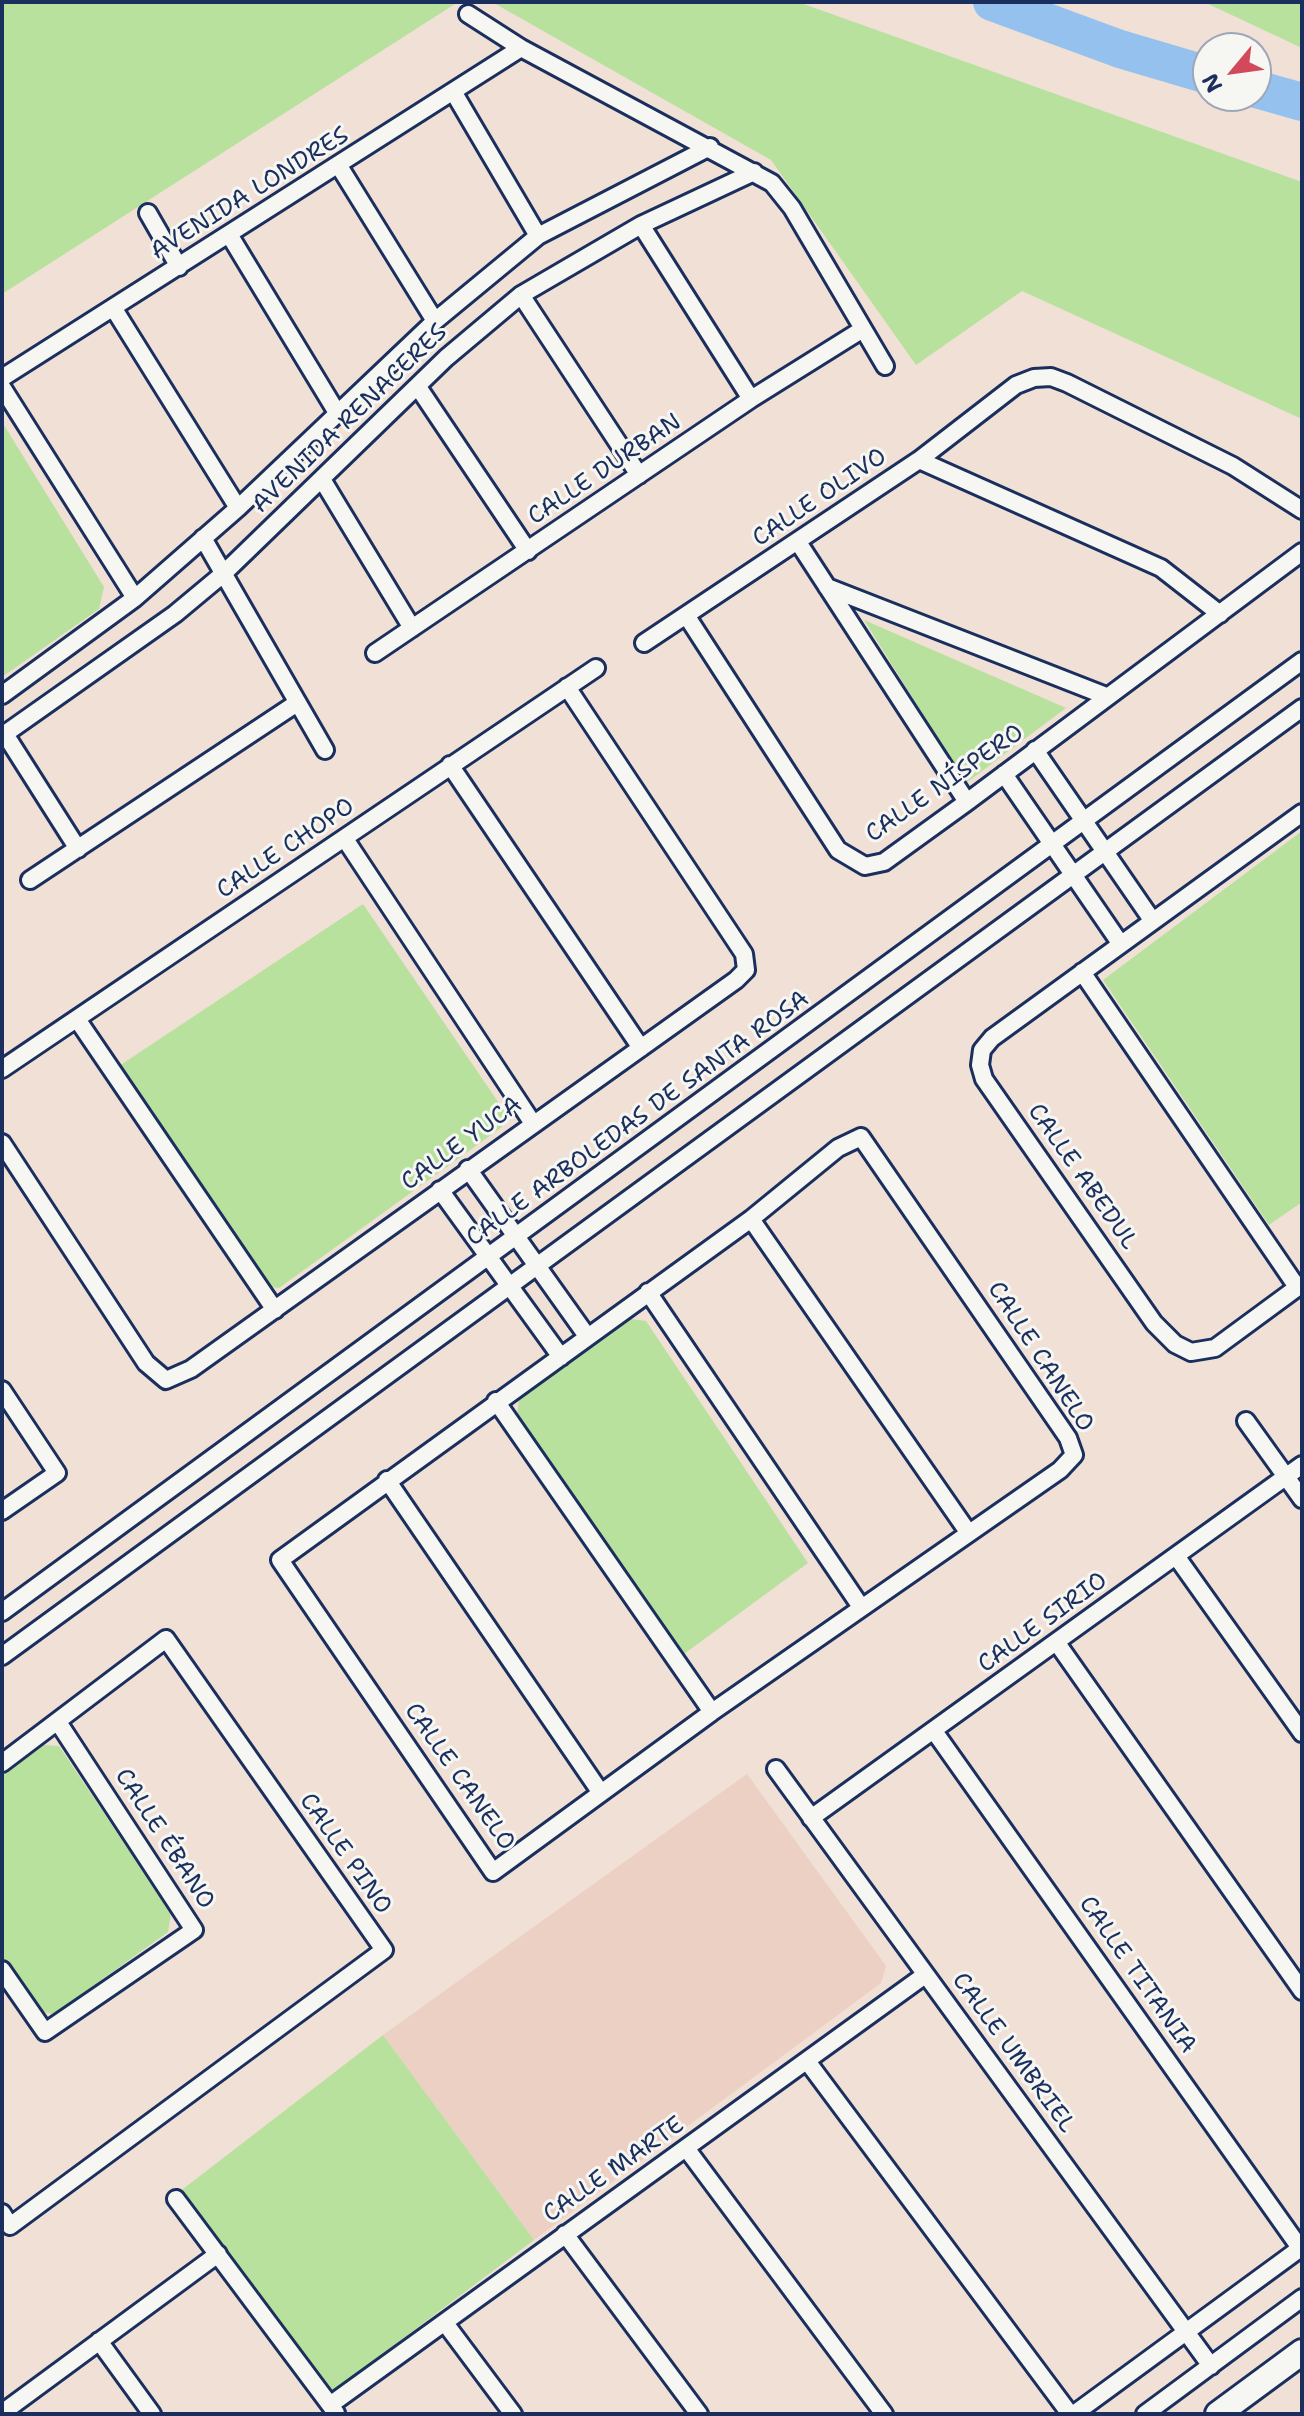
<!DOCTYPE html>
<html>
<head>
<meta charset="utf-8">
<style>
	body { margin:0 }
	#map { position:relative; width:1304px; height:2416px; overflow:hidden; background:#f0e0d6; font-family:"Shantell Sans",sans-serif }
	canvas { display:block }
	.frame { position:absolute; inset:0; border:4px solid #1b2f5e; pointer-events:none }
	.north { position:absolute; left:1192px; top:32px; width:80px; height:80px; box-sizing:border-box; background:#f6f6f2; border:2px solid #9ea6b7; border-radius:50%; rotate:241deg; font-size:22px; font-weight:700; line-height:32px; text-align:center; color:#1b2f5e }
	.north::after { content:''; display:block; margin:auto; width:28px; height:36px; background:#d1495b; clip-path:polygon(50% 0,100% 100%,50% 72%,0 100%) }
</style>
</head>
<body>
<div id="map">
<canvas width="1304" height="2416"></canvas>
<div class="frame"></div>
<div class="north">N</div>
</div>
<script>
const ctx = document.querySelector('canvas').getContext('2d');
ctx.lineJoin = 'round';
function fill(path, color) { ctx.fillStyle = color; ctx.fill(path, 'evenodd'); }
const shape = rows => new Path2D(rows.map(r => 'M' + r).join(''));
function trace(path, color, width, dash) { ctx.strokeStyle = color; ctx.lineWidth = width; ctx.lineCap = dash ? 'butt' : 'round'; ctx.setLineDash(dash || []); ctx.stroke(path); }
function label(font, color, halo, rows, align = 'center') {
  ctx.font = font + ' "Shantell Sans",sans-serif'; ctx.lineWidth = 6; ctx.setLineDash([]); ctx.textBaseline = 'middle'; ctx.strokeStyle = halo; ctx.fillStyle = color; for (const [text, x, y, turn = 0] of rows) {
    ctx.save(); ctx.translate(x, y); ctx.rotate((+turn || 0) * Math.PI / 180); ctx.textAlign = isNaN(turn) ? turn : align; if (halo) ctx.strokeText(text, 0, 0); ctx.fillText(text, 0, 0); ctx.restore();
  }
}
const built = shape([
	[747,1774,886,1966,881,1983,534,2240,383,2035]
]);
const green = shape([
	[2,2,458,2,2,294],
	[492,2,798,2,1302,182,1302,419,1022,291,916,365,771,160],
	[1204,2,1302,2,1302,48],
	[2,422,104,587,99,609,2,677],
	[864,620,1066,708,966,783],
	[1302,831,1302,1202,1269,1225,1103,980],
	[363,904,505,1112,502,1127,279,1288,265,1286,119,1066],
	[624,1318,646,1321,808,1563,684,1654,517,1417,519,1399],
	[44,1745,59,1746,171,1913,168,1932,54,2014,35,2011,2,1962,2,1776],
	[383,2035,534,2240,333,2391,321,2383,179,2192]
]);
const river = shape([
	[992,2,1120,49,1208,75],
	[1256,89,1302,102]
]);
const street = shape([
	[468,14,521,48,772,183,792,208,885,366],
	[454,93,538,236],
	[339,166,435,321],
	[148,213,179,267],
	[641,225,751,399],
	[230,236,336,411],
	[521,295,639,475],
	[114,309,238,508],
	[2,378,521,48],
	[2,387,135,598],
	[418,387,528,551],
	[919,460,1161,568,1220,614],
	[323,481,412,628],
	[203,538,325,750],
	[798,542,967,802],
	[827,587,1106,696],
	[686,615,838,850,865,866,884,862,967,802,1302,552],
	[644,643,919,460,1016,385,1034,378,1051,377,1067,383,1233,466,1302,510],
	[375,653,751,399,863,329],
	[2,695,135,598,238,508,435,321,538,236,710,147],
	[5,734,78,849],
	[2,736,175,614,223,574,446,358,521,295,641,225,754,172],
	[1035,750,1152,920],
	[450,765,641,1048],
	[1004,774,1120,943],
	[1302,813,992,1038,982,1050,980,1065,984,1079,1154,1323,1175,1344,1191,1352,1215,1348,1302,1284],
	[345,839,532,1122],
	[30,880,297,703],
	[1082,972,1297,1287],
	[77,1019,275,1310],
	[2,1069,596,668],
	[861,1137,1068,1438,1074,1455,1060,1470,712,1712,493,1872,280,1560,751,1219,838,1148,861,1137],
	[2,1143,146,1363,166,1380,191,1369,736,980,746,970,744,954,567,687],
	[468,1169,587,1336],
	[440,1190,561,1357],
	[751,1219,968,1532],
	[648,1292,861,1607],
	[2,1390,57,1473,2,1511],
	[496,1401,712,1712],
	[1246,1421,1302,1499],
	[387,1480,601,1793],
	[1176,1556,1302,1733],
	[2,1612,1302,661],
	[1057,1643,1302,1991],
	[2,1656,1302,708],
	[934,1731,1300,2248],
	[2,1763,166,1639,384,1950,10,2226,2,2213],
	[776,1769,1211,2366],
	[811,1818,1302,1465],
	[2,1970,45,2032,194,1930,58,1722],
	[807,2061,1070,2414],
	[686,2148,884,2414],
	[176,2199,336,2413],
	[565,2234,699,2414],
	[445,2323,513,2414],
	[99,2341,152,2414],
	[330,2405,925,1975],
	[2,2413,218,2254],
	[1074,2414,1302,2247],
	[1145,2414,1302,2298]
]);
const secondary = shape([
	[1218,2414,1302,2352]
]);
const streetNames = [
	["AVENIDA LONDRES",250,194,-32],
	["AVENIDA RENACERES",350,419,-44],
	["CALLE DURBAN",605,470,-34],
	["CALLE OLIVO",820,498,-34],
	["CALLE NÍSPERO",945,784,-35],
	["CALLE CHOPO",286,849,-34],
	["CALLE ARBOLEDAS DE SANTA ROSA",638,1119,-36],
	["CALLE YUCA",462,1144,-36],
	["CALLE ABEDUL",1082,1177,55],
	["CALLE CANELO",1040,1357,57],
	["CALLE SIRIO",1043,1623,-36],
	["CALLE CANELO",459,1777,55],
	["CALLE ÉBANO",164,1839,57],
	["CALLE PINO",345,1854,55],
	["CALLE TITANIA",1137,1975,55],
	["CALLE UMBRIEL",1013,2053,54],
	["CALLE MARTE",614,2170,-35]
];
fill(built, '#ecd0c3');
fill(green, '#b8e19e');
trace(river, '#94c1ee', 38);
trace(street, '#1b2f5e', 22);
trace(secondary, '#1b2f5e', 30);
trace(street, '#f6f6f2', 16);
trace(secondary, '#f6f6f2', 24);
label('24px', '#1b2f5e', '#f6f6f2', streetNames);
</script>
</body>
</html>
